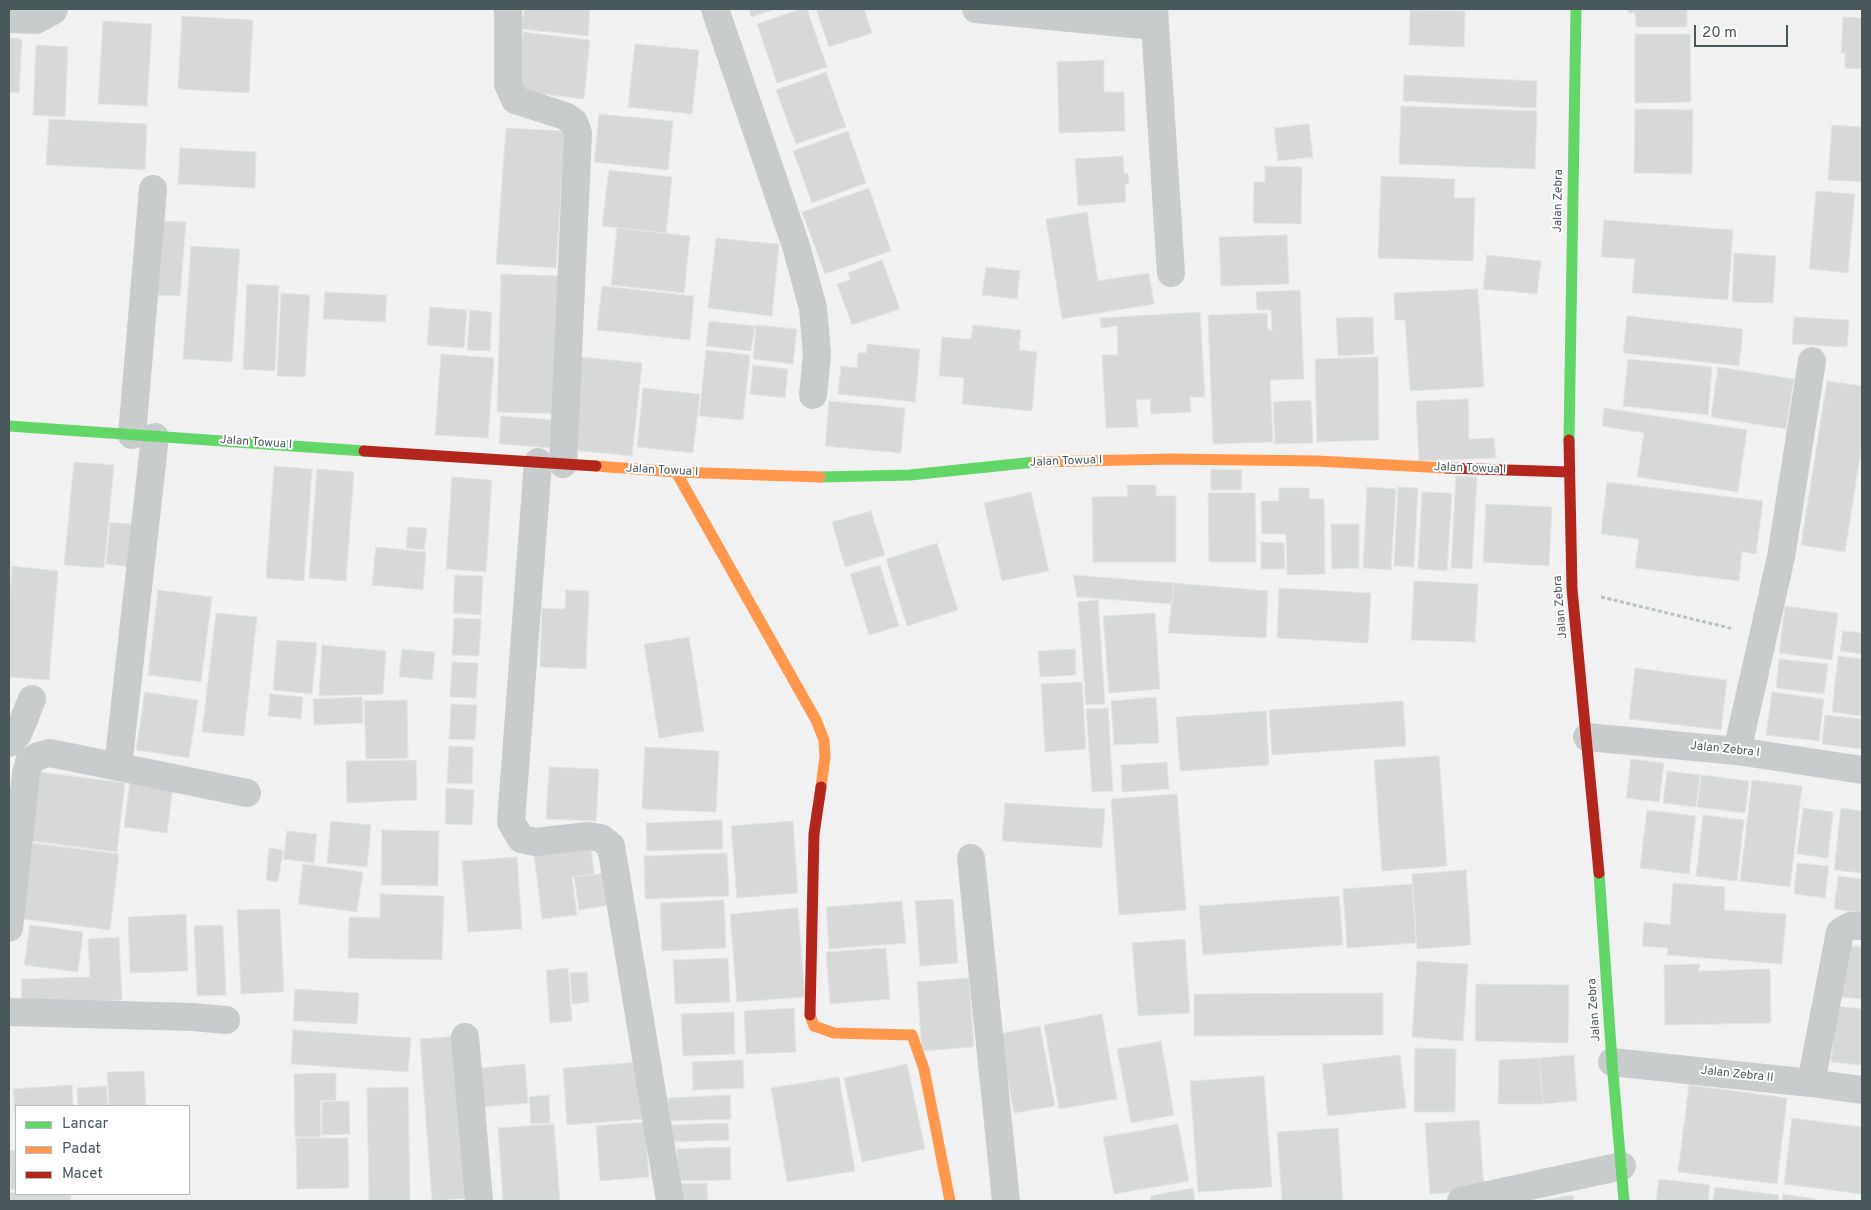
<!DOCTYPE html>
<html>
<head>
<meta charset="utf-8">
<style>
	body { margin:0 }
	#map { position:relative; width:1871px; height:1210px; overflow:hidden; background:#f1f1f1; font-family:Overpass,sans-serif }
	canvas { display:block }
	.frame { position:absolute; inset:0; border:10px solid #49585b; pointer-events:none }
	.legend { position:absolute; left:15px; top:1105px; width:175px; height:90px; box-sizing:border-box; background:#fff; border:1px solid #b6bcbd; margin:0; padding:6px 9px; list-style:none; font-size:15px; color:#49585b }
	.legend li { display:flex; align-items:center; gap:10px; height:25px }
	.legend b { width:25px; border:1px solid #b6bcbd }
	.scale { position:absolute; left:1694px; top:25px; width:94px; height:22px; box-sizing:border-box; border:2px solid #49585b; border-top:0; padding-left:6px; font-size:15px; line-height:18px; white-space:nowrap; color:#49585b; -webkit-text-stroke:4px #fff; paint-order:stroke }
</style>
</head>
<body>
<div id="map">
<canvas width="1871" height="1210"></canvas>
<div class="frame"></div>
<ul class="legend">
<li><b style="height:6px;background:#63d668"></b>Lancar</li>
<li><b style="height:6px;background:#ff974d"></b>Padat</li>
<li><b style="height:6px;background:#b3261e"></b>Macet</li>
</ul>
<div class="scale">20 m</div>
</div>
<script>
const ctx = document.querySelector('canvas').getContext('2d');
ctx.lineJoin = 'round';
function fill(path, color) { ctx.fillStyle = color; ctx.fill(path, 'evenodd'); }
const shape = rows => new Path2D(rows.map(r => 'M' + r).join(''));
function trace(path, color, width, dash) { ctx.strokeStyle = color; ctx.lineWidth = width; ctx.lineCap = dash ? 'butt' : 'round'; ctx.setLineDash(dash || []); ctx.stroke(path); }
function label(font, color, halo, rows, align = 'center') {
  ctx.font = font + ' Overpass,sans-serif'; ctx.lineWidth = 4; ctx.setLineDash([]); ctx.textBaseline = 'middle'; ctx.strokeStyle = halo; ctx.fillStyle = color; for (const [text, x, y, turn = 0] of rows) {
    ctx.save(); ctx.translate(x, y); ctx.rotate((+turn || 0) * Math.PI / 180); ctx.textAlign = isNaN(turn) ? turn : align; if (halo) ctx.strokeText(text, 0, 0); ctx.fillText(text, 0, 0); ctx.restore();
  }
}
const building = shape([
	[524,9,590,9,588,36,521,29,524,9],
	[749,9,776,9,751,17,749,9],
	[801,9,807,9,827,67,777,83,757,24,801,9],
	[816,9,864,9,872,33,829,47,816,9],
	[1628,9,1687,9,1687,27,1636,27,1635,13,1628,13,1628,9],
	[1410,10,1465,11,1464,47,1409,45,1410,10],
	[182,16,253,20,249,93,178,89,182,16],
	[1843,17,1862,18,1862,69,1845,68,1845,53,1841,53,1843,17],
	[103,21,152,24,147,106,98,104,103,21],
	[523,32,590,40,584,99,516,91,523,32],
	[1635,34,1690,34,1691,102,1635,103,1635,34],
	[9,38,22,39,19,93,9,92,9,38],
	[635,44,699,50,692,114,628,107,635,44],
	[36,45,68,47,65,117,33,115,36,45],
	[1104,60,1104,92,1124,92,1125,131,1059,133,1057,62,1104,60],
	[826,72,846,127,796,144,776,90,826,72],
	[1404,75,1537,81,1536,108,1403,101,1404,75],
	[1401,106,1537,111,1535,169,1399,164,1401,106],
	[1635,109,1693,110,1692,174,1634,173,1635,109],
	[599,114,673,121,668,170,594,162,599,114],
	[49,119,147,124,145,170,46,165,49,119],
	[1309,124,1313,157,1278,161,1274,128,1309,124],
	[1832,125,1862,127,1862,182,1828,180,1832,125],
	[506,128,565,131,556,268,496,264,506,128],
	[848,131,866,183,812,203,793,151,848,131],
	[180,148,256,152,255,188,178,184,180,148],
	[1123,156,1124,173,1128,173,1129,184,1125,184,1126,202,1078,206,1075,159,1123,156],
	[1265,166,1302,167,1301,224,1253,223,1254,182,1265,182,1265,166],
	[609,170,672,177,666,233,602,226,609,170],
	[1381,176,1455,179,1454,198,1475,198,1473,261,1378,258,1381,176],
	[869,188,891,251,825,274,802,212,869,188],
	[1816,191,1855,194,1848,273,1809,269,1816,191],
	[1087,212,1098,281,1149,273,1154,304,1062,319,1046,219,1087,212],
	[1604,220,1733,230,1728,300,1632,293,1635,259,1601,257,1604,220],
	[158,221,186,222,180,296,152,295,158,221],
	[617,228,690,236,684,293,611,285,617,228],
	[1287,235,1289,284,1221,286,1219,237,1287,235],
	[716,238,779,244,772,316,708,308,716,238],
	[191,246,240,249,232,362,183,359,191,246],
	[1734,253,1776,256,1773,303,1732,302,1734,253],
	[1487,255,1541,261,1537,294,1483,289,1487,255],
	[882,260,900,309,852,325,837,284,850,280,848,273,882,260],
	[986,267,1020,271,1017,299,982,295,986,267],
	[501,274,563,276,559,414,497,412,501,274],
	[247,284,279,286,275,371,243,369,247,284],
	[602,286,694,296,690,340,597,330,602,286],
	[1478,289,1484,387,1410,391,1405,320,1395,320,1394,293,1478,289],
	[1300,290,1304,379,1270,380,1273,442,1213,444,1208,315,1267,313,1268,330,1272,330,1271,310,1257,310,1256,292,1300,290],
	[325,292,387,295,385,322,323,319,325,292],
	[281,293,310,295,305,377,277,376,281,293],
	[430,307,467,310,464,348,427,345,430,307],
	[470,310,492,312,490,351,467,350,470,310],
	[1200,312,1205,397,1190,397,1191,412,1151,414,1150,399,1136,400,1138,427,1106,428,1102,355,1118,355,1117,326,1101,328,1100,318,1200,312],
	[1627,316,1743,329,1739,366,1623,353,1627,316],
	[1373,317,1374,354,1338,356,1336,318,1373,317],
	[1794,317,1849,320,1847,347,1792,344,1794,317],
	[709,321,755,326,751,351,706,346,709,321],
	[756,325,797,329,793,364,753,359,756,325],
	[973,325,1021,330,1019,350,1037,352,1032,411,962,404,964,378,939,376,942,337,971,339,973,325],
	[867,344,920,349,915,402,838,394,841,366,857,368,858,353,866,353,867,344],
	[706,350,750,355,743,420,699,416,706,350],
	[441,354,494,358,488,438,435,435,441,354],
	[581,357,642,363,632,456,571,450,581,357],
	[1378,357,1379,440,1317,442,1315,359,1378,357],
	[1628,359,1712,367,1708,415,1623,406,1628,359],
	[753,365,788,369,785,398,750,394,753,365],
	[1718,367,1794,379,1786,429,1711,417,1718,367],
	[1827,381,1862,386,1862,444,1845,552,1801,545,1827,381],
	[643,388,700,394,693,453,637,447,643,388],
	[1468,399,1469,439,1494,438,1496,458,1419,461,1416,401,1468,399],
	[1311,400,1313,443,1275,444,1273,402,1311,400],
	[829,401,905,408,901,453,825,446,829,401],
	[1604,408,1747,430,1738,492,1637,477,1644,433,1602,426,1604,408],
	[501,416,556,420,554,448,499,444,501,416],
	[74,462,114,465,104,568,64,565,74,462],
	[274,466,312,469,304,581,266,578,274,466],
	[317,469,354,472,346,581,309,578,317,469],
	[1211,469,1242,470,1241,490,1211,490,1211,469],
	[1456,476,1477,477,1472,569,1451,568,1456,476],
	[452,477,492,480,486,572,446,569,452,477],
	[1607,482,1763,501,1756,554,1742,552,1739,581,1635,568,1639,539,1601,534,1607,482],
	[1127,485,1156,485,1156,496,1176,496,1176,562,1093,562,1092,497,1128,496,1127,485],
	[1367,487,1396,489,1391,570,1363,568,1367,487],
	[1398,487,1418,488,1414,567,1394,566,1398,487],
	[1279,488,1309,488,1309,499,1324,499,1325,574,1287,575,1286,534,1262,534,1261,501,1279,501,1279,488],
	[1031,492,1049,571,1002,581,984,503,1031,492],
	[1422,492,1452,493,1447,571,1418,569,1422,492],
	[1208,493,1255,493,1256,562,1209,562,1208,493],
	[1486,504,1552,507,1549,566,1483,562,1486,504],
	[871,511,885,555,845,567,832,522,871,511],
	[110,522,138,525,134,567,106,564,110,522],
	[1331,524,1359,524,1359,568,1332,569,1331,524],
	[408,527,427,528,424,550,406,548,408,527],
	[1261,542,1284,543,1285,569,1261,569,1261,542],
	[937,543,958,610,907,626,886,559,937,543],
	[376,547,426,552,423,590,372,585,376,547],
	[880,565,899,626,869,635,850,574,880,565],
	[12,566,58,571,49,680,9,677,9,606,12,566],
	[455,575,483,576,481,615,453,613,455,575],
	[1073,575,1174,583,1172,604,1077,597,1073,575],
	[1414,581,1478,584,1475,642,1411,640,1414,581],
	[1174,583,1268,591,1266,638,1168,633,1174,583],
	[1279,588,1371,593,1368,643,1277,638,1279,588],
	[158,590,212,597,201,682,148,675,158,590],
	[566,590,589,591,586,669,540,667,542,608,565,609,566,590],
	[1098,600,1105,704,1086,705,1078,602,1098,600],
	[1785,606,1838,613,1832,660,1779,653,1785,606],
	[216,613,257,617,244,736,202,732,216,613],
	[1155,613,1160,689,1109,693,1103,616,1155,613],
	[454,618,481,619,479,656,452,655,454,618],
	[1843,631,1862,633,1862,654,1840,651,1843,631],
	[689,637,704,731,659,738,644,644,689,637],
	[277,640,317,643,312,694,273,690,277,640],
	[322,645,386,651,383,694,319,696,322,645],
	[402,649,435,652,432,680,399,677,402,649],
	[1075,649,1076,675,1040,677,1038,651,1075,649],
	[1838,656,1862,659,1862,716,1832,712,1838,656],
	[1779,659,1828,664,1824,694,1776,688,1779,659],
	[452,662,478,663,476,698,450,697,452,662],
	[1635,668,1727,680,1721,730,1629,719,1635,668],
	[1082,682,1086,749,1045,752,1041,684,1082,682],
	[145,692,198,700,189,758,136,750,145,692],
	[1772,692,1824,699,1819,741,1766,735,1772,692],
	[270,694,303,697,301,719,268,716,270,694],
	[362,697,363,723,314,725,313,699,362,697],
	[1156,697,1159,743,1114,745,1111,701,1156,697],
	[407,700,408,758,366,759,364,701,407,700],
	[1403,701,1406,746,1272,755,1269,710,1403,701],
	[451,704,477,705,475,740,449,739,451,704],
	[1108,708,1113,791,1092,792,1086,709,1108,708],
	[1266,711,1269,765,1180,771,1176,717,1266,711],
	[1825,715,1862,719,1862,749,1822,744,1825,715],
	[449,746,473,747,472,784,447,783,449,746],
	[645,747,719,751,716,812,642,809,645,747],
	[1439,756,1447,866,1382,871,1374,760,1439,756],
	[1631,759,1664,763,1659,802,1626,798,1631,759],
	[416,760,417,800,347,803,346,761,416,760],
	[1167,762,1169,789,1122,792,1121,765,1167,762],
	[549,767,599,769,596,821,546,819,549,767],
	[1667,771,1700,775,1696,807,1663,803,1667,771],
	[40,772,125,783,117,852,31,841,40,772],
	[1701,775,1749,781,1745,813,1697,807,1701,775],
	[1752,780,1802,786,1790,887,1740,881,1752,780],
	[130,781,173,787,167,833,124,827,130,781],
	[446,788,474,790,472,825,445,824,446,788],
	[1177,794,1186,910,1119,915,1111,799,1177,794],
	[1005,803,1105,809,1102,848,1002,841,1005,803],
	[1803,808,1833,812,1828,858,1797,854,1803,808],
	[1841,808,1862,811,1862,873,1834,870,1841,808],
	[1647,810,1696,816,1689,874,1640,868,1647,810],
	[1703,815,1744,820,1737,881,1696,876,1703,815],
	[722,820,723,849,647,851,646,823,722,820],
	[331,821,371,825,367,867,327,863,331,821],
	[793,821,798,893,737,898,731,826,793,821],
	[382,830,439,831,438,886,381,885,382,830],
	[287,831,317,834,314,863,283,859,287,831],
	[32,843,119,854,110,930,22,919,32,843],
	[591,847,594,874,572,877,577,915,542,919,534,854,591,847],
	[269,848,283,850,278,882,266,880,269,848],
	[727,853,729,896,645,899,644,856,727,853],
	[517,857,522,929,468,932,462,861,517,857],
	[1797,863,1829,866,1825,898,1794,894,1797,863],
	[303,864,363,872,357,912,298,904,303,864],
	[1466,870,1471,945,1417,949,1412,874,1466,870],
	[607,873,611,905,579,910,574,877,607,873],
	[1838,876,1862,879,1862,913,1834,909,1838,876],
	[1673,883,1725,887,1724,910,1786,914,1782,964,1667,955,1668,948,1642,946,1644,922,1670,925,1673,883],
	[1412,884,1416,943,1347,948,1343,889,1412,884],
	[380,894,444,896,442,960,348,958,349,917,380,918,380,894],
	[1339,896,1343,945,1203,955,1199,906,1339,896],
	[953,899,958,963,920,966,915,901,953,899],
	[724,900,726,948,662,951,660,903,724,900],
	[902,901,906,943,829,949,826,907,902,901],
	[798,908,805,997,737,1002,730,914,798,908],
	[280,909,284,992,241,994,237,910,280,909],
	[186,914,188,971,130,973,128,917,186,914],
	[30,925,83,932,78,972,24,965,30,925],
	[223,925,226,995,197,996,194,926,223,925],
	[119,937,122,1000,22,1005,21,979,90,977,88,939,119,937],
	[1185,939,1190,1013,1138,1016,1132,943,1185,939],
	[1845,945,1862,947,1862,999,1840,997,1845,945],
	[886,948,890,999,830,1004,826,952,886,948],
	[728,958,730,1002,675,1004,673,960,728,958],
	[1417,961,1468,964,1463,1041,1412,1037,1417,961],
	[1700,964,1698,971,1770,969,1771,1023,1665,1025,1664,965,1700,964],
	[568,968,572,1021,550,1023,546,970,568,968],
	[587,972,589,1002,572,1004,570,973,587,972],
	[969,978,974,1047,922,1051,917,982,969,978],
	[1476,984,1569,985,1568,1043,1475,1041,1476,984],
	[295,989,359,993,357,1024,293,1021,295,989],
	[1383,993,1383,1035,1194,1036,1194,994,1383,993],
	[1837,1006,1862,1009,1862,1065,1831,1062,1837,1006],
	[794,1008,796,1052,746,1054,744,1011,794,1008],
	[734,1012,735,1054,683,1056,681,1014,734,1012],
	[1102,1014,1117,1099,1059,1109,1044,1025,1102,1014],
	[1040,1026,1055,1106,1014,1113,999,1034,1040,1026],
	[293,1030,411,1038,408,1072,291,1064,293,1030],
	[458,1036,471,1198,432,1201,420,1039,458,1036],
	[1161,1041,1174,1115,1131,1123,1117,1049,1161,1041],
	[1415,1048,1456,1049,1455,1112,1414,1112,1415,1048],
	[1400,1055,1406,1108,1328,1116,1322,1064,1400,1055],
	[1574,1055,1577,1101,1543,1104,1539,1058,1574,1055],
	[1539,1058,1543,1104,1498,1104,1499,1060,1539,1058],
	[743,1060,744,1088,693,1090,692,1062,743,1060],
	[639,1062,644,1119,567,1125,563,1068,639,1062],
	[525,1064,528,1103,482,1107,479,1068,525,1064],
	[907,1064,925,1149,862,1162,844,1078,907,1064],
	[144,1071,146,1106,109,1106,107,1072,144,1071],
	[336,1073,336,1100,320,1101,321,1137,295,1137,294,1074,336,1073],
	[1264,1076,1272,1187,1198,1192,1190,1081,1264,1076],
	[839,1077,855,1171,787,1182,771,1088,839,1077],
	[72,1085,73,1106,16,1106,16,1127,13,1089,72,1085],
	[1689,1085,1787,1098,1777,1184,1678,1172,1689,1085],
	[106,1086,108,1106,78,1106,77,1088,106,1086],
	[408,1087,410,1201,369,1201,367,1088,408,1087],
	[549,1095,550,1123,531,1124,529,1097,549,1095],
	[730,1095,731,1119,670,1121,668,1098,730,1095],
	[349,1101,350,1134,322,1135,322,1102,349,1101],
	[1792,1118,1862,1127,1862,1194,1784,1184,1792,1118],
	[1479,1120,1484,1190,1430,1194,1425,1123,1479,1120],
	[645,1122,649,1177,600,1181,596,1126,645,1122],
	[728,1123,729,1140,672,1142,672,1125,728,1123],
	[554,1124,560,1201,503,1201,498,1128,554,1124],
	[1178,1124,1189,1181,1114,1194,1103,1137,1178,1124],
	[1338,1128,1343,1201,1282,1201,1277,1132,1338,1128],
	[296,1138,348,1138,349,1188,297,1189,296,1138],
	[730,1147,731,1180,678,1181,677,1149,730,1147],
	[16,1150,16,1189,11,1190,9,1151,16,1150],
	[1659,1179,1710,1185,1708,1201,1656,1201,1659,1179],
	[707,1183,708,1201,678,1201,677,1184,707,1183],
	[1715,1187,1779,1195,1778,1201,1713,1201,1715,1187],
	[1193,1188,1195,1201,1151,1201,1150,1196,1193,1188],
	[16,1192,16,1194,71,1194,71,1201,9,1201,9,1193,16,1192],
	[1783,1194,1817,1199,1817,1201,1782,1201,1783,1194],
	[1573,1195,1574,1201,1538,1201,1573,1195]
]);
const path = shape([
	[1601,597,1734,629]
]);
const street = shape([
	[508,9,508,84,515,100,565,116,574,122,578,133,563,464],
	[715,9,796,246,813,308,817,354,813,395],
	[976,9,1154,26],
	[1154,9,1171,273],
	[9,19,36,20,53,11,54,9],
	[132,435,153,189],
	[538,462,511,822,521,839,535,842,588,836,601,838,611,846,670,1201],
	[1587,737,1737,751,1862,770],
	[9,743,18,734,32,699],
	[1737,751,1781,557,1812,361],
	[118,766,155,437],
	[971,858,1006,1201],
	[9,928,26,774,29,762,38,756,50,753,247,793],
	[9,1012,193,1017,226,1020],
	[465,1037,479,1201],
	[1612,1062,1811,1083,1862,1090],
	[1811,1083,1840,932,1850,926,1862,926],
	[1461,1201,1622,1166]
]);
const fast = shape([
	[9,426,364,451],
	[1569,440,1576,9],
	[820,477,910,475,1035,462],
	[1599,873,1612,1062,1624,1201]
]);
const slow = shape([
	[1035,462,1171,459,1317,461,1446,468],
	[596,466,676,472,820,477],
	[676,472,816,720,824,740,825,757,821,787],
	[810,1015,814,1026,834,1033,912,1035,924,1069,950,1201]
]);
const jam = shape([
	[1569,440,1572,589,1599,873],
	[364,451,596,466],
	[1446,468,1569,472],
	[810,1015,814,834,821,787]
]);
const streetNames = [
	["Jalan Zebra",1559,201,-89],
	["Jalan Towua I",256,443,4],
	["Jalan Towua I",1066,462,-2],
	["Jalan Towua I",1470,469,2],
	["Jalan Towua I",662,471,3],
	["Jalan Zebra",1561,607,-95],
	["Jalan Zebra I",1725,750,6],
	["Jalan Zebra",1595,1010,-94],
	["Jalan Zebra II",1737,1075,6]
];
fill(building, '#d7d9d9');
trace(building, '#e2e3e3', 1);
trace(path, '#b8c4bd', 3, [4, 2.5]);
trace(street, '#c8cccc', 28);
trace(fast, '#63d668', 11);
trace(slow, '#ff974d', 11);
trace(jam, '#b3261e', 11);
label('12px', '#49585b', '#fff', streetNames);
</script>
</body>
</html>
